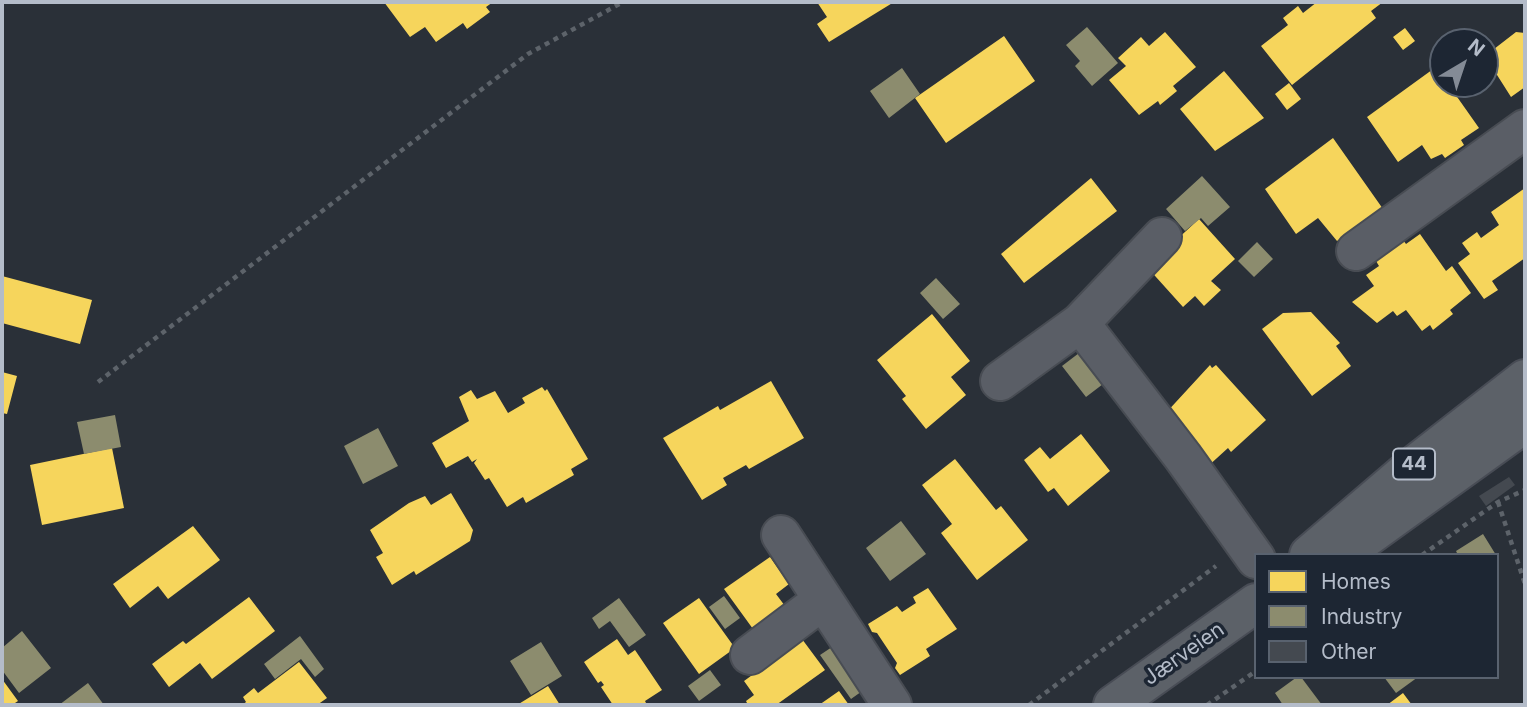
<!DOCTYPE html>
<html>
<head>
<meta charset="utf-8">
<style>
	body { margin:0 }
	#map { position:relative; width:1527px; height:707px; overflow:hidden; background:#2a3038; font-family:Inter,sans-serif }
	canvas { display:block }
	.frame { position:absolute; inset:0; border:4px solid #b4bcc9; pointer-events:none }
	.legend { position:absolute; left:1254px; top:553px; width:245px; height:126px; box-sizing:border-box; background:#1d2633; border:2px solid #59626f; margin:0; padding:9px 12px; list-style:none; font-size:21px; color:#b4bcc9 }
	.legend li { display:flex; align-items:center; gap:14px; height:35px }
	.legend b { width:35px; border:2px solid #59626f }
	.north { position:absolute; left:1429px; top:28px; width:70px; height:70px; box-sizing:border-box; background:#1d2633; border:2px solid #59626f; border-radius:50%; rotate:39deg; font-size:19px; font-weight:700; line-height:28px; text-align:center; color:#b4bcc9 }
	.north::after { content:''; display:block; margin:auto; width:24px; height:32px; background:#848b96; clip-path:polygon(50% 0,100% 100%,50% 72%,0 100%) }
</style>
</head>
<body>
<div id="map">
<canvas width="1527" height="707"></canvas>
<div class="frame"></div>
<ul class="legend">
<li><b style="height:19px;background:#f6d55c"></b>Homes</li>
<li><b style="height:19px;background:#8c8c6e"></b>Industry</li>
<li><b style="height:19px;background:#444950"></b>Other</li>
</ul>
<div class="north">N</div>
</div>
<script>
const ctx = document.querySelector('canvas').getContext('2d');
ctx.lineJoin = 'round';
function fill(path, color) { ctx.fillStyle = color; ctx.fill(path, 'evenodd'); }
const shape = rows => new Path2D(rows.map(r => 'M' + r).join(''));
function trace(path, color, width, dash) { ctx.strokeStyle = color; ctx.lineWidth = width; ctx.lineCap = dash ? 'butt' : 'round'; ctx.setLineDash(dash || []); ctx.stroke(path); }
function label(font, color, halo, rows, align = 'center') {
  ctx.font = font + ' Inter,sans-serif'; ctx.lineWidth = 7; ctx.setLineDash([]); ctx.textBaseline = 'middle'; ctx.strokeStyle = halo; ctx.fillStyle = color; for (const [text, x, y, turn = 0] of rows) {
    ctx.save(); ctx.translate(x, y); ctx.rotate((+turn || 0) * Math.PI / 180); ctx.textAlign = isNaN(turn) ? turn : align; if (halo) ctx.strokeText(text, 0, 0); ctx.fillText(text, 0, 0); ctx.restore();
  }
}
const homes = shape([
	[384,2,493,2,486,7,490,12,467,29,463,23,436,42,425,27,410,37],
	[817,2,894,2,829,42,817,24,827,17],
	[1317,2,1383,2,1371,11,1376,18,1292,85,1261,46,1288,25,1283,18,1298,6,1303,13],
	[1405,28,1415,41,1403,50,1393,37],
	[1165,32,1196,67,1173,86,1177,91,1160,105,1158,101,1139,115,1109,80,1126,66,1118,58,1141,37,1149,46],
	[1516,32,1525,33,1525,87,1511,97,1485,56],
	[1004,36,1035,81,946,143,915,98],
	[1436,67,1443,77,1443,84,1448,84,1479,128,1461,140,1464,145,1445,158,1442,154,1431,159,1422,145,1398,162,1367,117],
	[1224,71,1264,118,1215,151,1180,109],
	[1289,83,1301,99,1287,110,1275,94],
	[1333,138,1383,209,1337,241,1318,218,1296,234,1265,189],
	[1091,178,1117,211,1024,283,1001,254],
	[1525,188,1525,258,1492,281,1498,290,1484,299,1458,263,1470,254,1462,243,1477,232,1481,238,1499,225,1491,212],
	[1199,219,1235,259,1211,281,1221,290,1204,306,1195,296,1183,307,1147,267],
	[1420,234,1446,271,1452,266,1471,293,1450,310,1453,314,1433,330,1430,325,1422,331,1406,310,1397,316,1393,311,1377,323,1352,302,1374,286,1366,275,1379,266,1376,261,1403,240,1406,244],
	[2,276,92,300,80,344,2,323],
	[1311,312,1340,343,1336,346,1351,366,1312,396,1262,329,1283,313],
	[932,314,970,361,951,377,966,395,926,429,902,399,906,396,877,360],
	[1210,365,1212,368,1216,365,1266,420,1231,452,1228,448,1206,468,1164,415],
	[2,372,17,376,7,414,2,413],
	[771,381,804,438,749,469,746,465,723,478,727,485,702,500,663,438,718,406,720,410],
	[542,387,545,391,547,389,588,459,571,469,574,475,526,503,523,497,507,507,489,478,485,480,474,463,477,459,472,462,468,456,446,468,432,443,469,421,459,397,471,390,477,399,495,391,508,413,525,403,522,398],
	[1081,434,1110,471,1068,506,1054,488,1048,492,1024,460,1040,447,1050,459],
	[112,448,124,508,42,525,30,465],
	[955,459,996,510,1001,506,1028,540,977,580,941,533,952,524,922,485],
	[451,493,473,530,470,541,416,575,414,571,392,585,376,557,383,553,370,530,409,503,425,496,431,505],
	[193,526,220,560,168,599,158,586,130,608,113,584],
	[770,557,789,584,776,594,785,606,753,629,724,589],
	[928,588,957,629,926,649,930,656,900,675,895,668,897,663,877,633,872,632,868,624,897,606,902,612,916,603,913,597],
	[249,597,275,631,212,679,200,663,169,687,152,664,183,641,186,644],
	[699,598,735,648,699,674,663,623],
	[617,639,628,655,635,650,662,690,645,701,647,705,613,705,601,687,604,685,601,681,598,683,584,662],
	[802,639,825,670,776,705,748,705,746,701,754,695,744,681],
	[299,662,327,698,317,705,242,705,246,702,243,697,254,688,258,693],
	[2,679,18,701,12,705,2,705],
	[548,686,560,705,517,705],
	[839,691,849,705,819,705],
	[1403,693,1412,705,1387,705]
]);
const industry = shape([
	[1087,27,1118,63,1092,86,1075,66,1080,61,1066,45],
	[902,68,920,94,889,118,870,91],
	[1202,176,1230,207,1208,226,1201,218,1185,231,1166,209],
	[1257,242,1273,259,1254,277,1238,261],
	[936,278,960,304,943,319,920,293],
	[1083,350,1107,381,1086,397,1062,366],
	[115,415,121,447,84,454,77,422],
	[378,428,398,466,363,484,344,446],
	[901,521,926,554,890,581,866,548],
	[1483,534,1496,555,1458,555,1456,551],
	[724,596,740,618,725,629,709,607],
	[619,598,646,635,629,647,610,621,599,629,592,618],
	[22,631,51,668,19,693,2,670,2,648],
	[300,636,324,669,315,677,301,659,275,679,264,664],
	[541,642,562,676,531,695,510,661],
	[835,645,865,689,851,699,820,655],
	[710,670,721,685,699,701,688,686],
	[1297,677,1301,677,1322,705,1283,705,1275,693],
	[1384,677,1418,677,1396,693],
	[88,683,104,705,59,705]
]);
const building = shape([
	[1509,477,1515,485,1486,506,1479,496]
]);
const path = shape([
	[98,382,528,54,623,2],
	[1498,502,1525,584],
	[1422,555,1498,502,1525,490],
	[1029,705,1216,566],
	[1207,705,1256,671]
]);
const minor = shape([
	[1356,251,1525,129],
	[1080,323,1183,457,1256,559],
	[1000,381,1080,323,1162,237],
	[781,535,892,705],
	[750,655,823,600]
]);
const major = shape([
	[1309,555,1412,467,1525,379],
	[1342,555,1525,423],
	[1113,705,1256,603]
]);
const shields = [
	[1414,464,42]
];
const shieldNames = [
	["44",1414,464]
];
const streetNames = [
	["Jærveien",1184,654,-35]
];
fill(homes, '#f6d55c');
fill(industry, '#8c8c6e');
fill(building, '#444950');
trace(minor, '#484c53', 42);
trace(major, '#484c55', 42);
trace(path, '#5d636a', 4.5, [5, 5]);
trace(minor, '#5a5e66', 38);
trace(major, '#5c6168', 38);
for (const [x, y, w] of shields) { const box = new Path2D(); box.roundRect(x - w / 2, y - 15.5, w, 31, 5); ctx.fillStyle = '#1d2633'; ctx.fill(box); trace(box, '#b4bcc9', 2); }
label('bold 19px', '#b4bcc9', null, shieldNames);
label('21px', '#b4bcc9', '#1d2633', streetNames);
</script>
</body>
</html>
